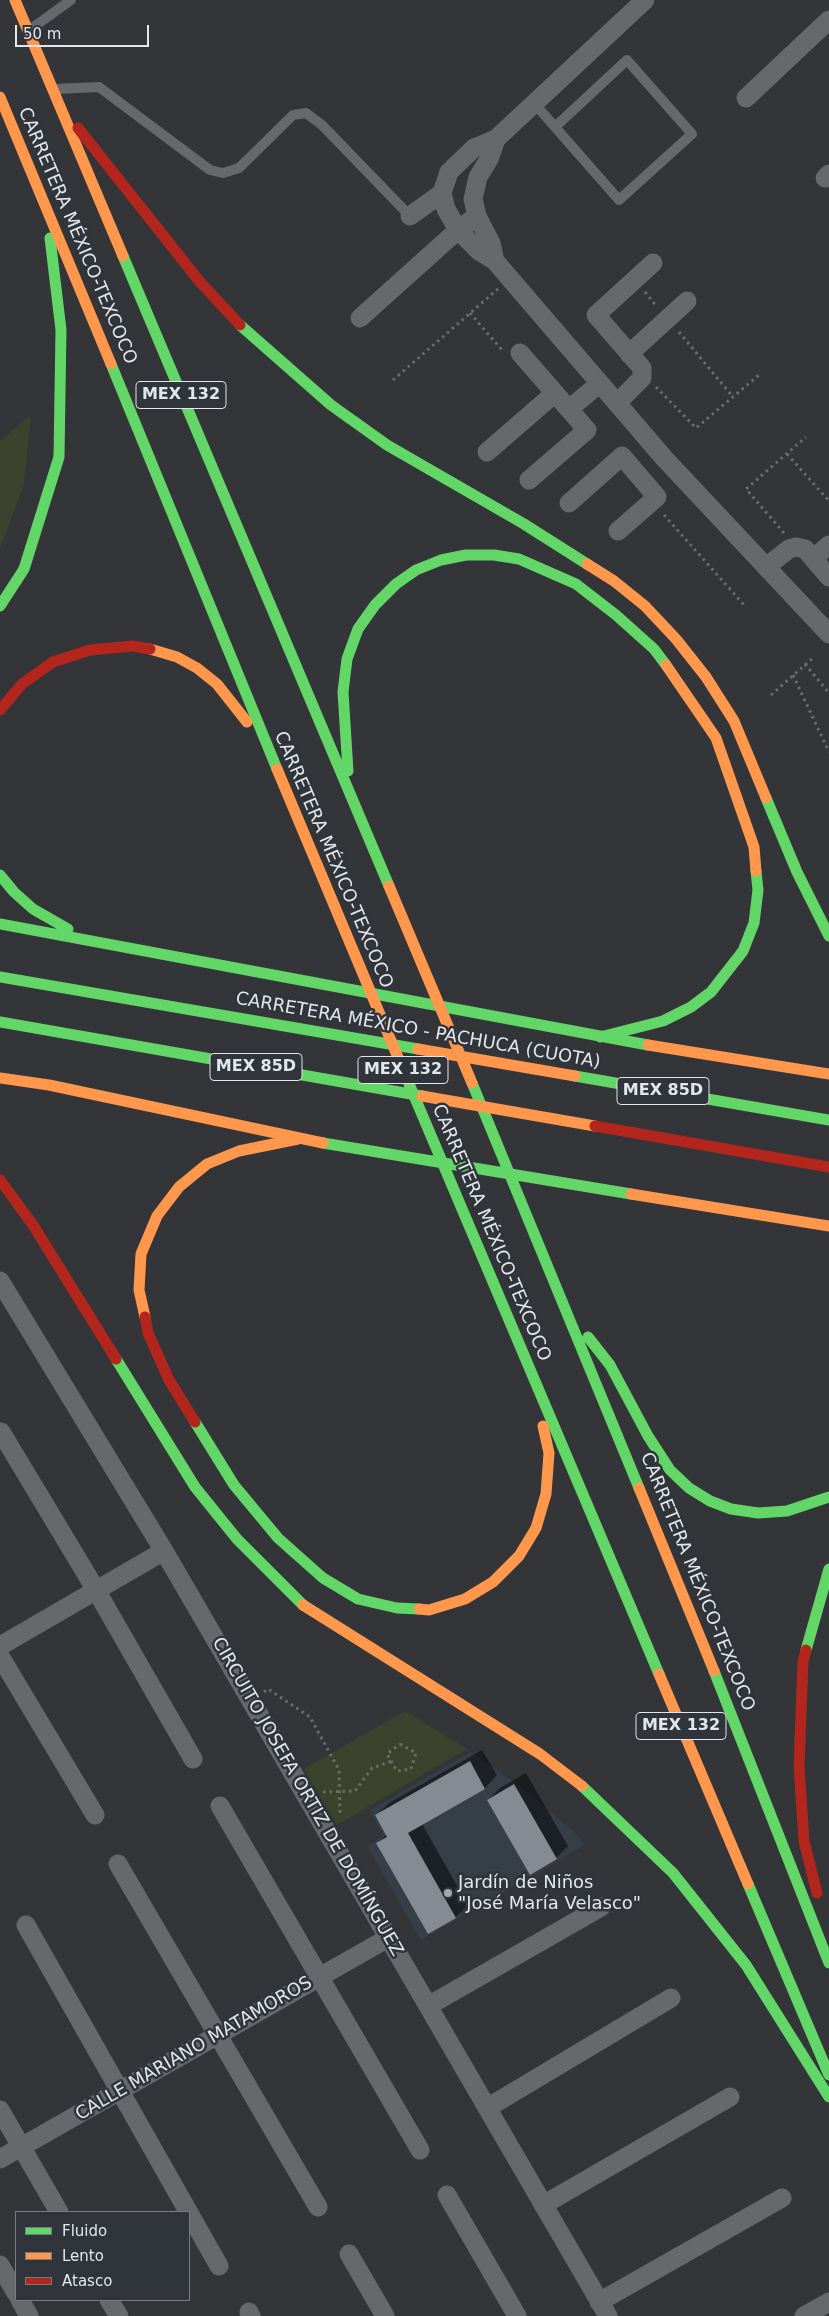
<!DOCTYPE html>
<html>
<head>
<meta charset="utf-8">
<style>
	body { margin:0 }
	#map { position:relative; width:829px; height:2316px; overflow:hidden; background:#333538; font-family:"DejaVu Sans",sans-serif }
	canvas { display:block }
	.legend { position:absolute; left:15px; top:2211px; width:175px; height:90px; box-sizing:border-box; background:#30353b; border:1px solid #787c81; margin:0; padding:6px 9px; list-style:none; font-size:15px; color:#e3e6ea }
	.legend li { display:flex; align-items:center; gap:10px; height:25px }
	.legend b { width:25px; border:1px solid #787c81 }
	.scale { position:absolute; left:15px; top:25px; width:134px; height:22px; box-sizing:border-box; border:2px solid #e3e6ea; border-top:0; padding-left:6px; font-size:15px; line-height:18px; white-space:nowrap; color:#e3e6ea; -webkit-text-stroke:4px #30353b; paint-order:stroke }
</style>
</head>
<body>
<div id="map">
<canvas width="829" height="2316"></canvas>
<ul class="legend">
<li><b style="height:6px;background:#63d668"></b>Fluido</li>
<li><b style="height:6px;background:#ff974d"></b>Lento</li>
<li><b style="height:6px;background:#b3261e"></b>Atasco</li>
</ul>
<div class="scale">50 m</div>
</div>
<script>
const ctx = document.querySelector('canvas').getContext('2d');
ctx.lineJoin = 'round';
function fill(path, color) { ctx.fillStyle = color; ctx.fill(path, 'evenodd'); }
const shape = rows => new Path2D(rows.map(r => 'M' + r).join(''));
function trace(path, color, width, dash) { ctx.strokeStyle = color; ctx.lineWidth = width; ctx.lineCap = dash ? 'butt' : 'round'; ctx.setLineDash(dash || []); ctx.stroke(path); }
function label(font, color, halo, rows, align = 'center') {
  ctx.font = font + ' "DejaVu Sans",sans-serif'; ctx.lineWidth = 5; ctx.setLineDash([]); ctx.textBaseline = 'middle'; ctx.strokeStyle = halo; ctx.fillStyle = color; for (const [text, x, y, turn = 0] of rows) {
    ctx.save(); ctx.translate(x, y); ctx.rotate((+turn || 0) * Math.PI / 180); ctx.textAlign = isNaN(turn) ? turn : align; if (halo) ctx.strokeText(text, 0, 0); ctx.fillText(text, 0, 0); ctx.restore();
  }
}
const built = shape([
	[471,1752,522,1788,572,1830,585,1845,421,1940,367,1846,384,1836,370,1810]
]);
const green = shape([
	[31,415,24,485,0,549,0,441],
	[405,1711,467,1749,337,1825,304,1769]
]);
const shadow = shape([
	[482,1750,497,1775,485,1788,422,1824,468,1905,456,1917,429,1932,378,1843,387,1834,376,1816,389,1803],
	[526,1773,568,1846,556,1858,488,1800,500,1788]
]);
const building = shape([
	[470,1761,485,1789,408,1833,456,1918,428,1934,376,1843,387,1837,375,1815],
	[514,1784,557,1859,530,1875,487,1800]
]);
const path = shape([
	[645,292,657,307],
	[470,313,502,350],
	[679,332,733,397],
	[393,380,498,289],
	[656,387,696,428,759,375],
	[787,454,829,501],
	[664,515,745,606],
	[784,533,746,489,806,437],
	[805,664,829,693],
	[793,675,829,752],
	[771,695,814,657],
	[264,1692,268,1689,310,1717,339,1770,340,1811,338,1816],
	[400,1744,416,1753,411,1769,397,1771,387,1754,400,1744],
	[323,1792,355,1791,372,1768,392,1761]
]);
const lane = shape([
	[28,31,71,0],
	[55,89,99,87,210,170,223,173,239,168,293,115,306,113,322,125,410,216],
	[534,103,555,127,619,200,692,134,627,60,555,127]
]);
const street = shape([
	[645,0,496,139,474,148,449,172,442,193,446,209,458,230,479,251,495,261,664,458,829,634],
	[746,98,829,20],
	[825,178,829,174],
	[410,216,442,193],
	[495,261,491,243,477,216,473,199,478,177,489,159,496,139],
	[360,318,458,230,477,216],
	[520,353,587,430,529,480],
	[629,354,687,301],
	[617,403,642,378,642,368,596,315,653,263],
	[569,409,599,384],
	[487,452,555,393],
	[569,503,622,456,657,497,618,531],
	[814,558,829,545],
	[766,567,789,549,796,547,805,549,829,577],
	[0,1281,164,1551,608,2316],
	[1,1432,96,1590,193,1759],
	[0,1646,164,1551],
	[0,1656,95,1815],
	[220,1806,420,2150],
	[118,1864,318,2207],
	[26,1925,219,2266],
	[428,2006,601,1907],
	[487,2108,671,1998],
	[0,2110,59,2212],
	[0,2159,388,1938],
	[447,2195,517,2316],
	[543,2205,730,2097],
	[349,2254,385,2316],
	[0,2265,16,2293],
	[20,2300,29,2316],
	[109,2300,119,2316],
	[599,2302,782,2198],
	[249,2312,251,2316],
	[804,2316,829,2302]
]);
const fast = shape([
	[123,256,389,886],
	[240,325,331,405,387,445,524,524,587,564],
	[111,364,277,769],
	[0,606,24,569,59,457,61,330,50,238],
	[348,771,343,692,347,659,358,629,375,605,396,584,416,570,441,560,466,555,494,555,519,559,576,584,616,615,654,649,666,665],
	[766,798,797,872,829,936],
	[0,875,14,892,33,909,68,929],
	[0,924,648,1045],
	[0,977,418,1049],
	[0,1022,422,1096],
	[600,1037,663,1021,691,1007,711,992,743,951,754,923,758,890,756,871],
	[575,1076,829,1120],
	[407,1079,659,1674],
	[472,1083,639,1488],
	[323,1143,631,1194],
	[588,1337,610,1365,648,1436,670,1470,689,1488,710,1501,731,1509,758,1513,787,1511,829,1497],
	[116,1359,195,1487,237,1539,303,1605],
	[195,1422,234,1485,278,1538,323,1578,358,1599,397,1608,419,1609],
	[806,1650,829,1569],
	[714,1671,829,1963],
	[582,1786,673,1873,746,1965,829,2097],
	[748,1884,829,2075]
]);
const slow = shape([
	[15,0,123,256],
	[0,97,111,364],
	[587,564,614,581,645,606,676,639,706,677,734,721,766,798],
	[150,649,177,657,197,668,217,684,247,722],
	[666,665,716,738,754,847,756,871],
	[277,769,407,1079],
	[389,886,472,1083],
	[648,1045,829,1074],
	[418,1049,575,1076],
	[0,1078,49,1085,323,1143],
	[422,1096,595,1126],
	[631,1194,829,1226],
	[145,1317,139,1290,141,1254,157,1216,179,1187,207,1164,239,1151,298,1139],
	[639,1488,714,1671],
	[303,1605,540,1754,582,1786],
	[419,1609,429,1610,465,1599,493,1582,519,1556,536,1528,546,1494,549,1453,543,1426],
	[659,1674,748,1884]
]);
const jam = shape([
	[78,128,200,282,240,325],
	[0,710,22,684,53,662,90,650,133,646,150,649],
	[595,1126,829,1167],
	[0,1180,33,1225,116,1359],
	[145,1317,148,1333,169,1380,195,1422],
	[806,1650,803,1662,799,1766,804,1841,817,1893]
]);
const markers = [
	[448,1893,5,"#a5a8ac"]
];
const shields = [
	[181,395,90],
	[256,1067,92],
	[403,1070,90],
	[663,1091,92],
	[681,1726,90]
];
const shieldNames = [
	["MEX 132",181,395],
	["MEX 85D",256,1067],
	["MEX 132",403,1070],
	["MEX 85D",663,1091],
	["MEX 132",681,1726]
];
const streetNames = [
	["CARRETERA MÉXICO-TEXCOCO",77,236,67],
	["CARRETERA MÉXICO-TEXCOCO",333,860,67],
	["CARRETERA MÉXICO - PACHUCA (CUOTA)",418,1031,10],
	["CARRETERA MÉXICO-TEXCOCO",491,1233,67],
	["CARRETERA MÉXICO-TEXCOCO",697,1582,68],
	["CIRCUITO JOSEFA ORTIZ DE DOMÍNGUEZ",307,1797,60],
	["CALLE MARIANO MATAMOROS",194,2049,-30]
];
const poiNames = [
	["Jardín de Niños",458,1883],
	["\"José María Velasco\"",458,1904]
];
fill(built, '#363e48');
fill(green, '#3c432d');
fill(shadow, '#0007');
fill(building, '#858b93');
trace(path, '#6a6c6e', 3, [2.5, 4]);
trace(lane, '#66686b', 10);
trace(street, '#66686b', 19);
trace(fast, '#63d668', 11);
trace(slow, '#ff974d', 11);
trace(jam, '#b3261e', 11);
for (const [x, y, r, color] of markers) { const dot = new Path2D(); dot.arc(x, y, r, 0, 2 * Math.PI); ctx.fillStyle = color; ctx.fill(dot); trace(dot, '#30353b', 2); }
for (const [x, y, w] of shields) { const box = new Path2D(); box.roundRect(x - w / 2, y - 13.5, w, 27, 4); ctx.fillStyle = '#30353b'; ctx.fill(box); trace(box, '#e3e6ea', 1); }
label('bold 16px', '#e3e6ea', null, shieldNames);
label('18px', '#e3e6ea', '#30353b', streetNames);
label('18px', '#e3e6ea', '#30353b', poiNames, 'left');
</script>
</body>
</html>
